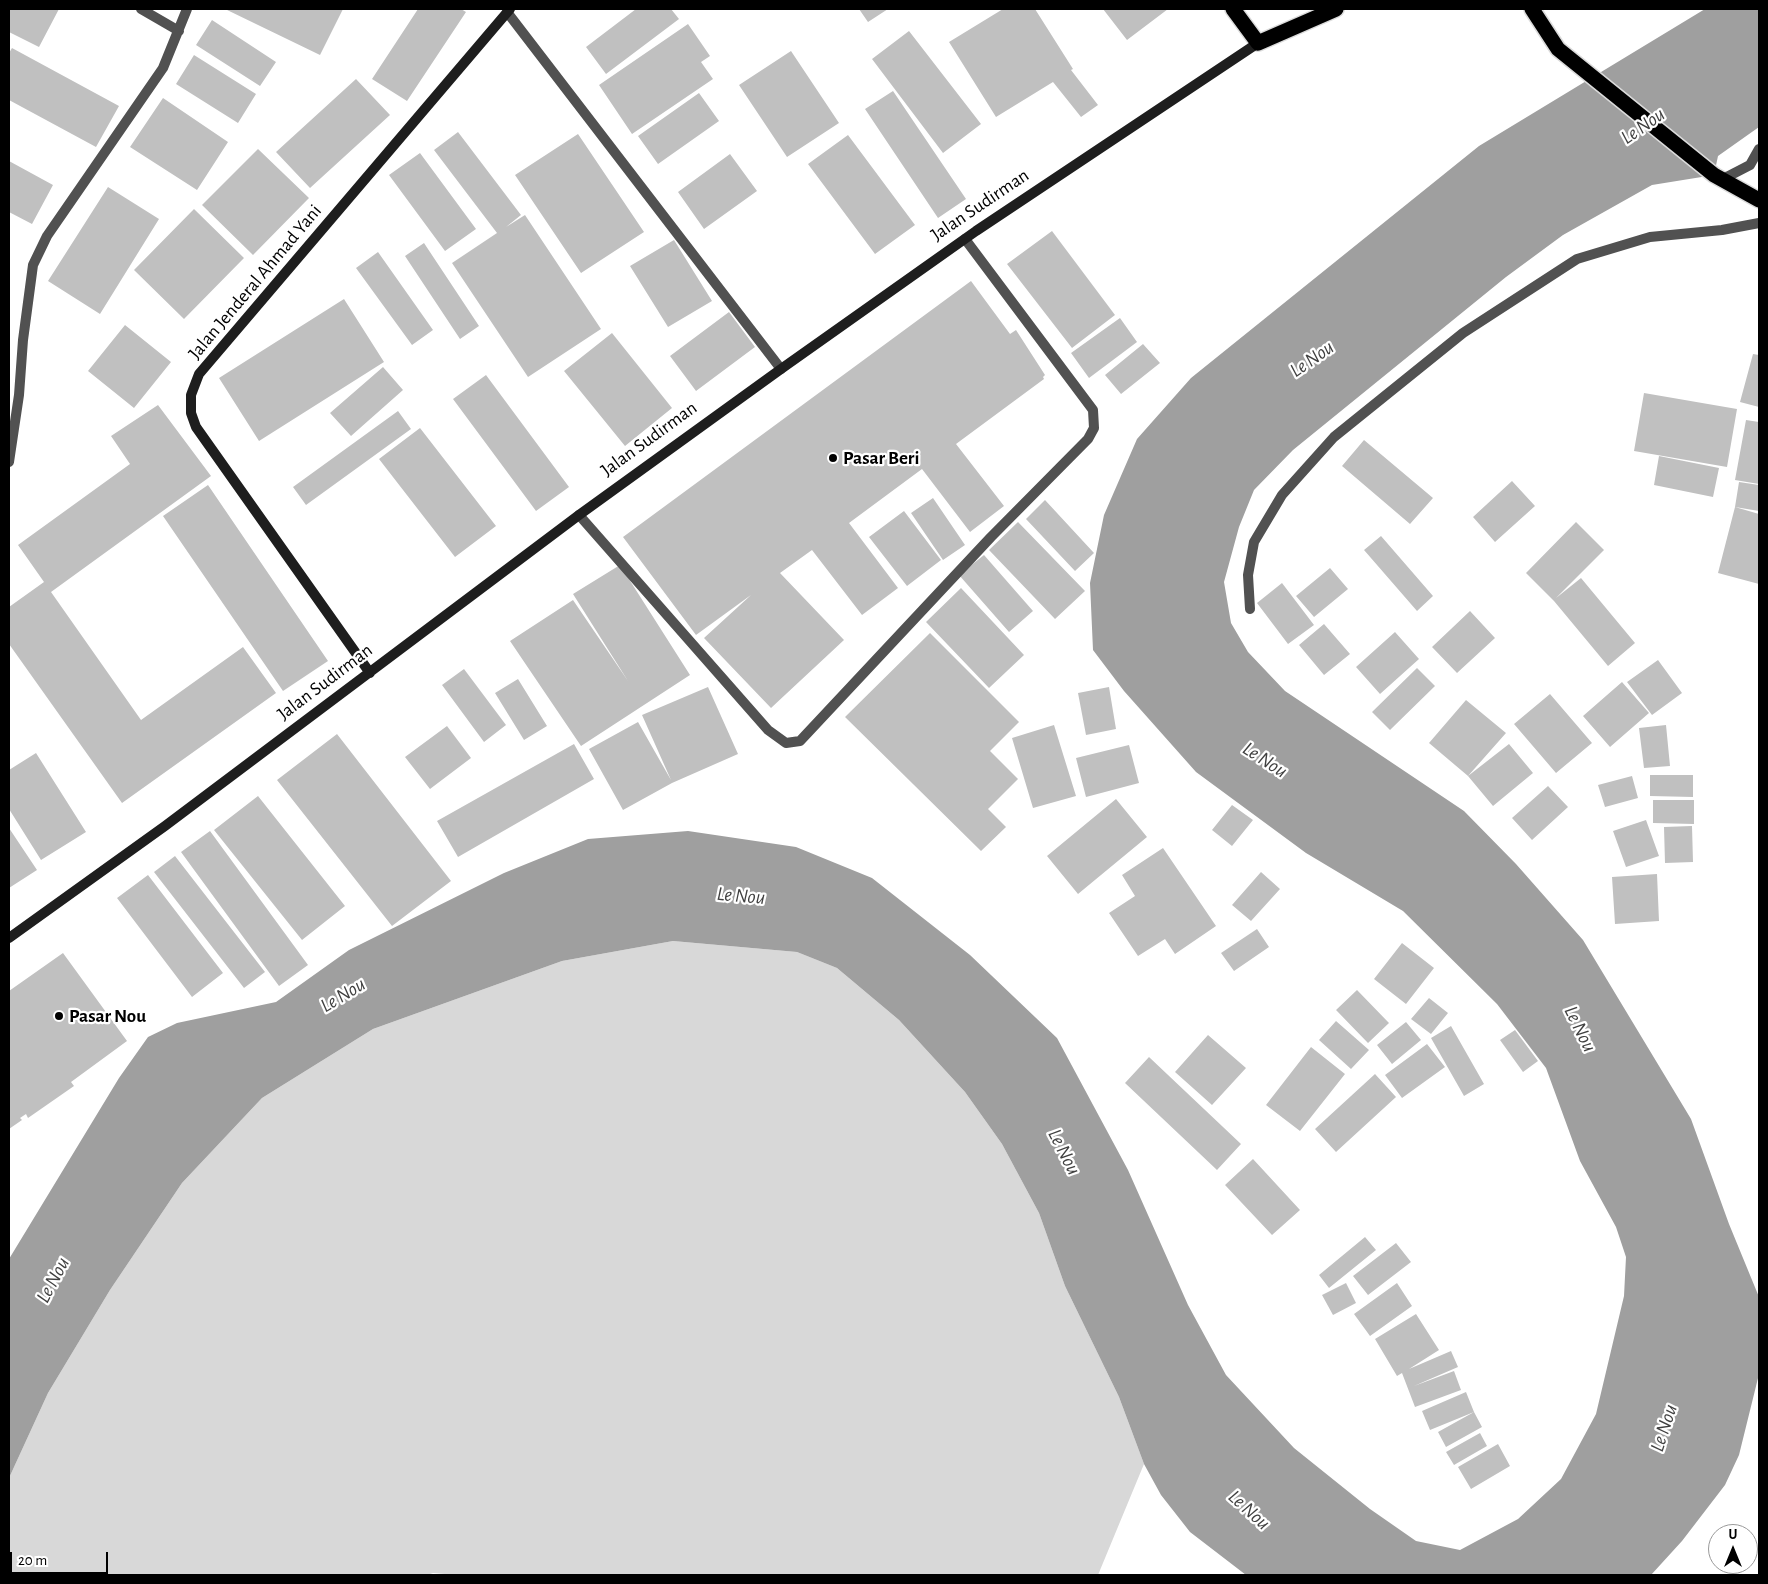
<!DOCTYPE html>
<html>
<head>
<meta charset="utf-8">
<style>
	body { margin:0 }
	#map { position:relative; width:1768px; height:1584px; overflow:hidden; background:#fff; font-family:"Alegreya Sans",sans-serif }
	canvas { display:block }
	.frame { position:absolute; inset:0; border:10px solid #000; pointer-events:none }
	.north { position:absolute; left:1708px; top:1524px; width:50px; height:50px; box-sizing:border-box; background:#fff; border:1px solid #999; border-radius:50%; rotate:0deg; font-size:14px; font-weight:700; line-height:20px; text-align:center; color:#000 }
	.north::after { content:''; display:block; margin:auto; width:18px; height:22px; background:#000; clip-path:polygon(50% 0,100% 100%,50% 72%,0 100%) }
	.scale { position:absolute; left:10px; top:1552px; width:98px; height:22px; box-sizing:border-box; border:2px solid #000; border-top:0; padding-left:6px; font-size:15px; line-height:18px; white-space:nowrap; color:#000; -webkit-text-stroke:4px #fff; paint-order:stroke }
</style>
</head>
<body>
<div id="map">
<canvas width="1768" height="1584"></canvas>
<div class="frame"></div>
<div class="north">U</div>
<div class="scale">20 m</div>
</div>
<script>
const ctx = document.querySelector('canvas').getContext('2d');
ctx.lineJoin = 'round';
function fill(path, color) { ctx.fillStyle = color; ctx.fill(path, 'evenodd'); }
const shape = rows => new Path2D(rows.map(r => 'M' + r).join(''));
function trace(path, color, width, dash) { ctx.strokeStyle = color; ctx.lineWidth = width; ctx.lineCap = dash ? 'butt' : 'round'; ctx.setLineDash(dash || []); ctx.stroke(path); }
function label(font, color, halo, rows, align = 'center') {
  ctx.font = font + ' "Alegreya Sans",sans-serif'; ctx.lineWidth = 4.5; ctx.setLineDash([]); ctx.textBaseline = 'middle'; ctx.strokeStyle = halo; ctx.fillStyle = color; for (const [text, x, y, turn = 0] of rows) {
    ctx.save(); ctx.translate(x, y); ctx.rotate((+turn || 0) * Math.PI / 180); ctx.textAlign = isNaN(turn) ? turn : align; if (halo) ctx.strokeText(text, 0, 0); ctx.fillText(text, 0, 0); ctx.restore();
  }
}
const green = shape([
	[673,941,797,952,837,968,899,1020,965,1092,1002,1144,1039,1213,1065,1286,1119,1397,1144,1464,1098,1575,456,1575,433,1573,427,1575,9,1575,9,1478,48,1393,110,1290,182,1183,262,1098,373,1029,562,961]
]);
const water = shape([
	[1705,9,1759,9,1759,127,1718,156,1714,175,1652,185,1563,235,1506,277,1293,450,1254,490,1239,527,1224,582,1231,623,1248,652,1285,691,1464,811,1516,864,1583,940,1691,1119,1729,1224,1759,1297,1759,1374,1739,1455,1725,1485,1682,1541,1651,1575,1246,1575,1190,1532,1161,1495,1144,1464,1119,1397,1065,1286,1039,1213,1002,1144,965,1092,899,1020,837,968,797,952,673,941,562,961,373,1029,262,1098,182,1183,110,1290,48,1393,9,1478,9,1259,119,1078,148,1037,177,1023,276,1002,349,950,504,873,588,839,688,831,796,847,872,878,970,955,1057,1038,1128,1170,1188,1305,1226,1375,1294,1448,1370,1509,1416,1541,1460,1550,1518,1519,1561,1479,1596,1414,1624,1296,1626,1257,1616,1227,1580,1161,1546,1068,1497,1004,1403,911,1306,853,1196,772,1124,691,1093,650,1090,583,1104,515,1137,439,1191,378,1479,146]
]);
const building = shape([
	[9,9,59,9,39,47,9,32],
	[225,9,343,9,320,55],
	[418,9,461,9,466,12,407,101,372,79],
	[636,9,671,9,679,19,606,74,586,47],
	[859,9,888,9,868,22],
	[1003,9,1035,9,1073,69,1071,70,1098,105,1081,117,1053,82,996,117,949,42],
	[1103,9,1168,9,1127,40],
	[212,20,276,62,260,86,196,45],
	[688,24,710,56,701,62,713,79,632,134,599,85],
	[909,31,981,124,943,153,872,59],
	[12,48,119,106,96,147,9,100,9,53],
	[791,51,839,123,787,157,739,85],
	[194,55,256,94,238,123,176,84],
	[356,79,390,115,310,188,276,152],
	[893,91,966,199,938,218,865,109],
	[699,93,719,121,658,164,638,136],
	[163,98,228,142,197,190,130,147],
	[458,132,521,215,506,227,525,215,601,329,528,377,452,263,497,233,434,150],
	[578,134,644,232,581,273,515,175],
	[848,135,915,225,875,254,808,164],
	[258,149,309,198,253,255,202,205],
	[420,153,476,229,445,251,389,175],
	[730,154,757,191,704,229,678,192],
	[9,161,53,185,32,224,9,212],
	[108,187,159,219,100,314,48,281],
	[194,209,244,258,184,319,134,270],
	[1052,231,1115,315,1072,348,1007,264],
	[674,240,712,301,668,327,630,266],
	[424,243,479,326,460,339,405,256],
	[378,252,433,330,412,345,356,268],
	[971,281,1010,334,1016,330,1045,375,1043,377,1044,379,956,444,1004,506,970,532,922,469,849,523,898,588,862,615,812,550,780,573,844,640,771,708,704,638,751,595,696,635,623,537],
	[344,299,384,362,259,441,219,378],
	[729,312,755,347,696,391,670,356],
	[1120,318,1137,342,1089,378,1071,353],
	[125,325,171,362,134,408,88,371],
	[612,333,672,408,625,446,564,371],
	[1143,344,1160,363,1121,394,1105,375],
	[1753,354,1759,355,1759,407,1740,402],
	[383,367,403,390,351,436,330,413],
	[486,375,569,487,536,511,453,399],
	[1644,393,1737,409,1727,467,1634,451],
	[158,405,211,476,51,592,141,720,243,647,276,693,122,803,9,644,9,607,44,582,18,545,130,464,111,436],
	[398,411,411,429,306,505,293,487],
	[1746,420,1759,422,1759,484,1735,480],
	[420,428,496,526,455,557,379,459],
	[1364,440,1433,498,1410,524,1342,466],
	[1659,456,1719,468,1713,497,1654,485],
	[1512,481,1535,506,1495,542,1473,517],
	[1739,482,1759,485,1759,511,1735,507],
	[208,485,328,661,283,691,163,516],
	[933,498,965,545,943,560,911,513],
	[1045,500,1094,553,1075,571,1026,519],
	[1735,507,1759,514,1759,584,1718,573],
	[904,511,941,560,907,586,869,537],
	[1018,522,1085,591,1055,619,989,550],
	[1576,522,1604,550,1556,598,1581,578,1635,643,1608,666,1554,601,1526,573],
	[1381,536,1433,596,1417,611,1364,550],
	[984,555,1033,611,1009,632,959,575],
	[620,565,690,675,581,746,510,641,573,600,628,681,573,594],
	[1330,568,1348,589,1314,617,1296,596],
	[1282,583,1314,625,1288,644,1257,603],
	[961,588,1024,655,989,688,926,622],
	[1470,611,1495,638,1457,673,1432,647],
	[1324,624,1350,654,1324,675,1299,645],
	[1395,632,1419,659,1380,694,1356,667],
	[930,633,1019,722,990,751,1018,779,988,809,1006,827,981,851,845,717],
	[1658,660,1682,693,1652,715,1627,682],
	[1417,668,1435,686,1390,730,1372,712],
	[464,669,506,725,484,742,442,685],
	[518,679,547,726,524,740,495,693],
	[1622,682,1649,713,1610,747,1583,716],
	[708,687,738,754,672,783,623,810,589,749,638,722,671,780,642,715],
	[1109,687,1116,729,1086,735,1078,693],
	[1550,694,1592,743,1556,773,1514,724],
	[1466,700,1506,733,1468,776,1429,743],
	[1054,725,1076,796,1033,808,1012,738],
	[1666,725,1670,766,1644,768,1639,728],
	[447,726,471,758,430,789,405,757],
	[337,734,451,881,392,926,277,780],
	[574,744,594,779,458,857,437,821],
	[1509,744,1533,773,1493,806,1468,776],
	[1129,745,1139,783,1086,797,1076,758],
	[36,753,86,832,41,860,9,809,9,770],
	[1650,775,1693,775,1693,797,1650,796],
	[1632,776,1638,798,1605,807,1598,785],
	[1548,786,1568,807,1532,840,1512,818],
	[258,796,345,906,302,940,214,830],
	[1116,799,1147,837,1078,894,1047,856],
	[1653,800,1694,800,1694,824,1653,823],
	[1232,805,1253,820,1232,846,1212,830],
	[1646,820,1659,856,1626,867,1613,831],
	[1692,826,1693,862,1665,863,1664,827],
	[9,828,37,870,9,888],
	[210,831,308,965,279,986,181,852],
	[1163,848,1216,926,1175,954,1165,939,1138,956,1109,913,1135,896,1122,875],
	[175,856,265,972,244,988,154,872],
	[1261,872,1280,889,1251,921,1232,905],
	[1657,874,1659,921,1615,924,1612,877],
	[148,875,223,973,192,997,117,898],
	[1257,929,1269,947,1234,971,1221,953],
	[1402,943,1434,968,1406,1004,1374,979],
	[63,953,127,1041,71,1082,74,1086,28,1118,26,1114,20,1118,22,1120,9,1129,9,991],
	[1357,990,1389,1023,1368,1043,1336,1010],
	[1429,998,1448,1013,1431,1034,1411,1019],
	[1336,1021,1369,1050,1351,1069,1319,1040],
	[1406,1022,1421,1040,1392,1064,1377,1045],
	[1451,1026,1484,1084,1464,1096,1431,1038],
	[1515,1030,1538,1061,1523,1072,1500,1040],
	[1208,1035,1246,1068,1212,1105,1175,1072],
	[1427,1044,1445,1067,1402,1098,1385,1075],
	[1311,1047,1345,1074,1300,1131,1266,1105],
	[1149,1057,1241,1144,1217,1170,1125,1083],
	[1375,1074,1396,1097,1336,1152,1315,1129],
	[1253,1159,1300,1210,1272,1235,1225,1185],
	[1365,1237,1376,1250,1329,1288,1319,1275],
	[1396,1243,1411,1262,1368,1295,1353,1276],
	[1346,1283,1356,1303,1333,1315,1322,1295],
	[1397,1283,1412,1306,1370,1336,1354,1314],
	[1416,1314,1439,1350,1409,1369,1451,1351,1458,1367,1414,1386,1454,1371,1461,1390,1415,1407,1402,1373,1397,1376,1375,1339],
	[1466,1392,1474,1412,1430,1430,1422,1411],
	[1474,1412,1482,1427,1446,1447,1438,1432],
	[1480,1433,1487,1446,1454,1465,1446,1452],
	[1498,1444,1510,1466,1471,1489,1458,1467]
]);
const street = shape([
	[141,9,179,31],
	[507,12,781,369],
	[1721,180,1750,165,1759,149],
	[9,462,19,395,23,340,33,265,47,236,163,68,187,9],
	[579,515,768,730,786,743,800,741,991,537,1088,439,1094,428,1093,410,965,239],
	[1250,609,1248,575,1254,542,1282,495,1334,437,1463,333,1577,259,1650,237,1722,230,1759,223]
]);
const secondary = shape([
	[370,673,196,427,191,413,191,395,199,374,510,9],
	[9,938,165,826,579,515,781,369,976,231,1258,43]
]);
const highway = shape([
	[1233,9,1258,43,1336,9],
	[1532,9,1558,49,1714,175,1759,200]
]);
const markers = [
	[833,458,5,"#000"],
	[59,1016,5,"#000"]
];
const streetNames = [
	["Jalan Sudirman",980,205,-34],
	["Jalan Jenderal Ahmad Yani",255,282,-50],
	["Jalan Sudirman",649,439,-36],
	["Jalan Sudirman",325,682,-37]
];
const poiNames = [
	["Pasar Beri",843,458],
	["Pasar Nou",69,1016]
];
const waterNames = [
	["Le Nou",1643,126,-35],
	["Le Nou",1312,359,-35],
	["Le Nou",1265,760,33],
	["Le Nou",741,896,5],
	["Le Nou",343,995,-31],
	["Le Nou",1580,1029,64],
	["Le Nou",1064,1152,63],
	["Le Nou",53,1280,-62],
	["Le Nou",1664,1428,-72],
	["Le Nou",1249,1510,42]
];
fill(green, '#d8d8d8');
fill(water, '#9f9f9f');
fill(building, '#c0c0c0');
trace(highway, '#dbdbdb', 18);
trace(street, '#515151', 10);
trace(secondary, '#1e1e1e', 10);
trace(highway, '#000', 15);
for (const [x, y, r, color] of markers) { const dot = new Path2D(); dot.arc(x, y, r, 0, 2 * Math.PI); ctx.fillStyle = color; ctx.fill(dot); trace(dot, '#fff', 2); }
label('19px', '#000', '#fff', streetNames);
label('bold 19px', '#000', '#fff', poiNames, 'left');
label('italic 20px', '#404040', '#fff', waterNames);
</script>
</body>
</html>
